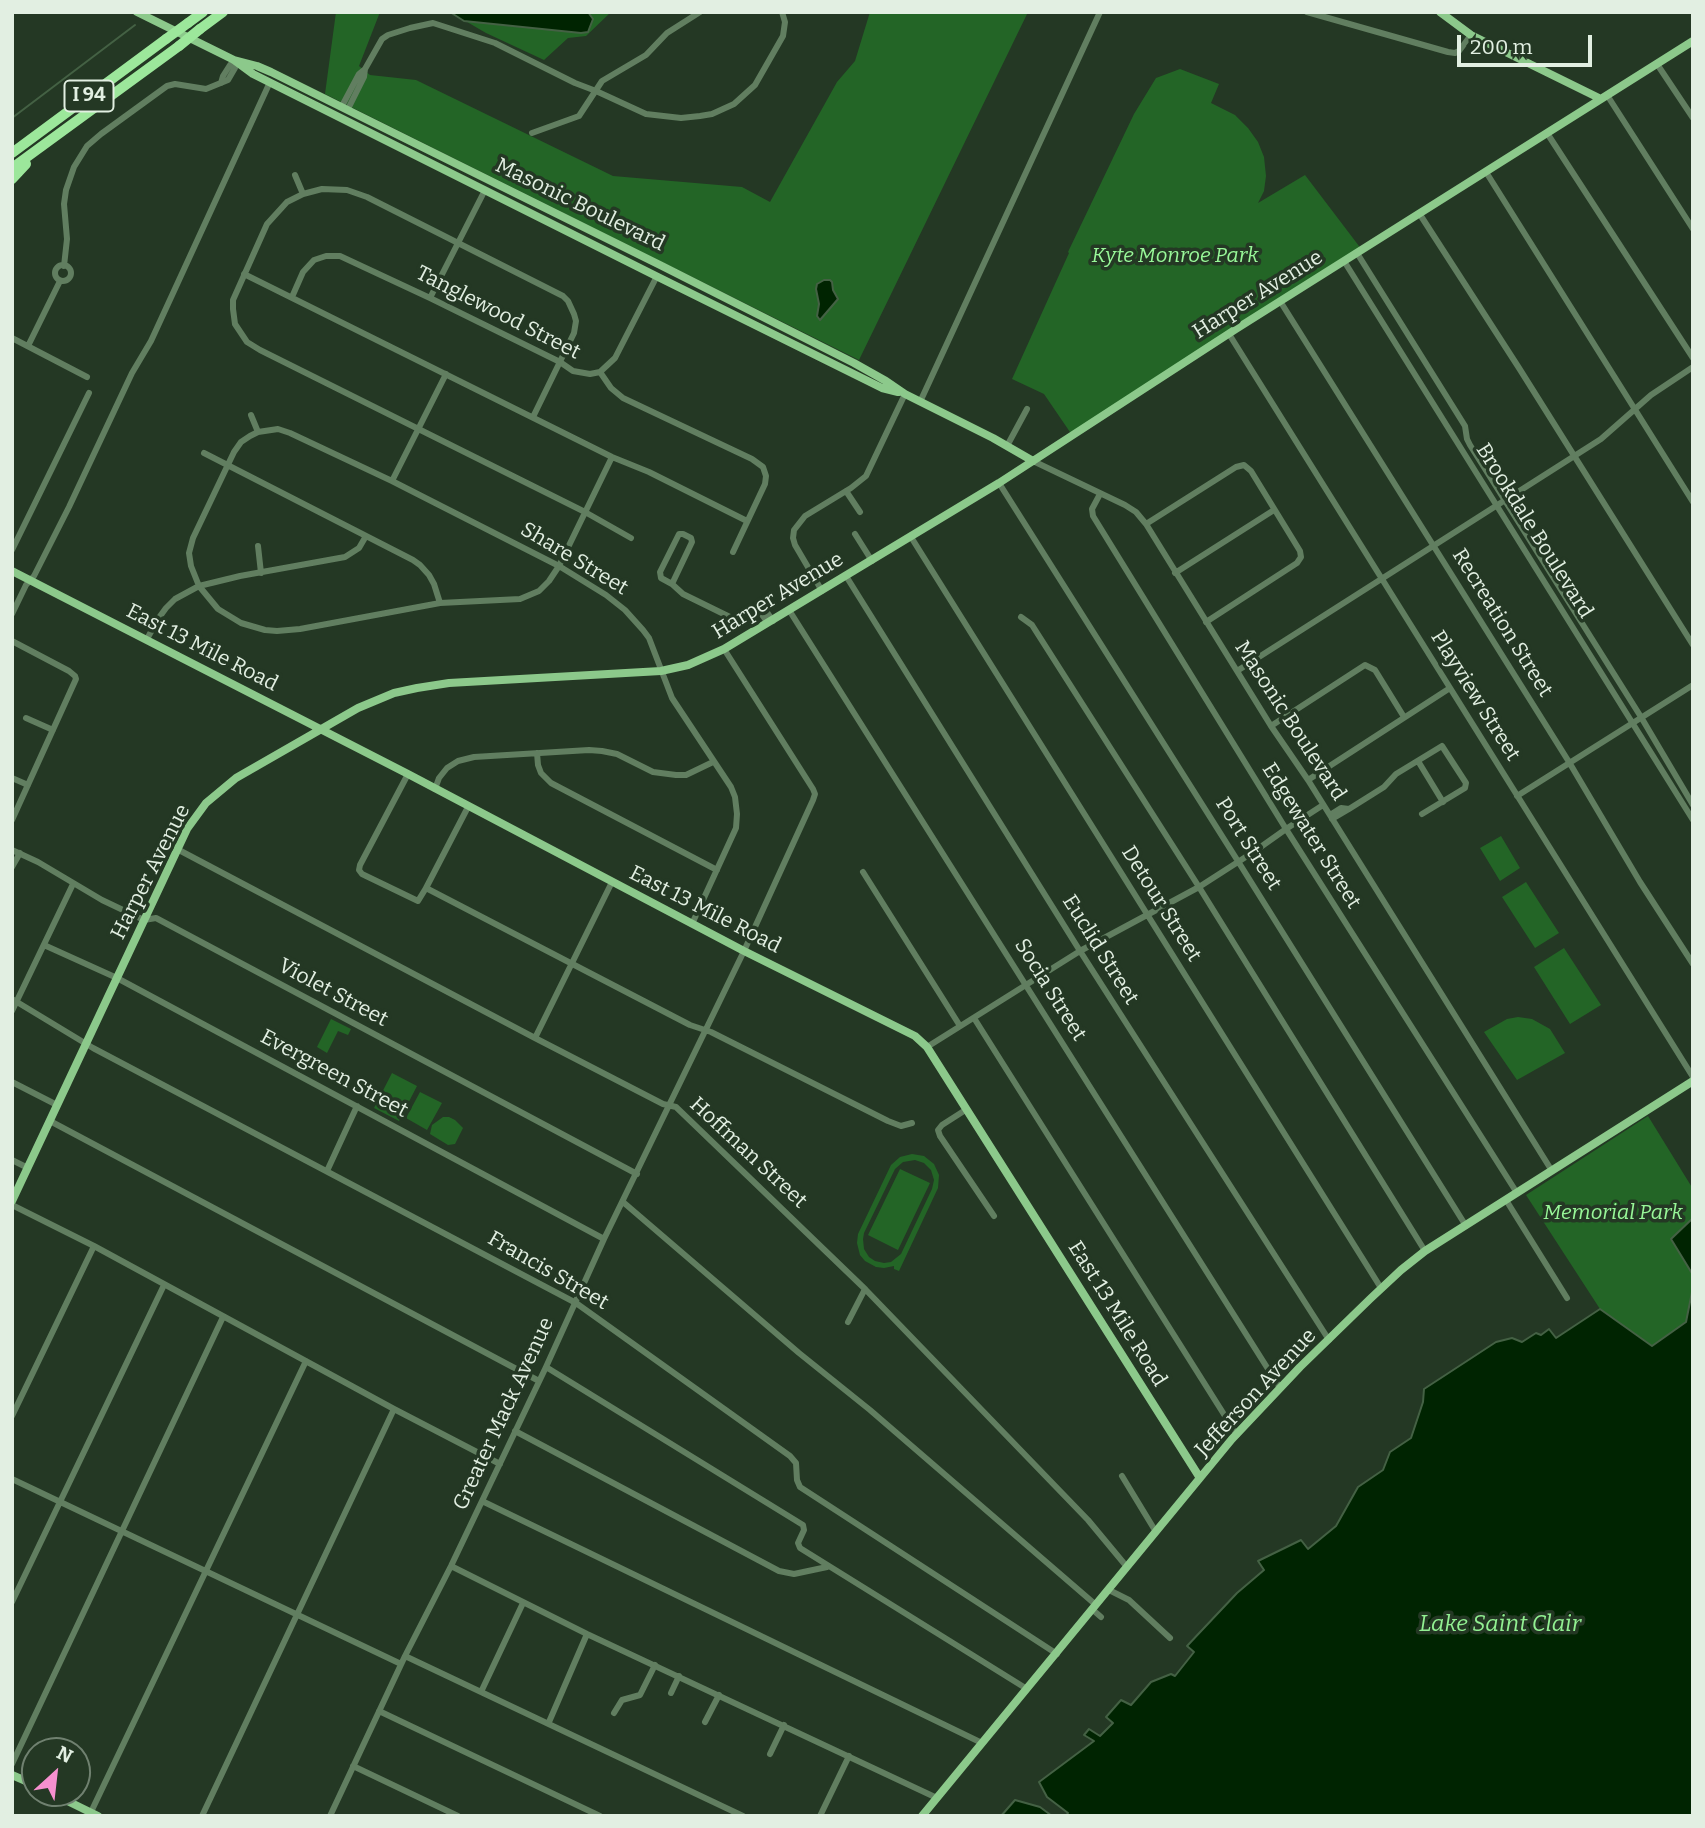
<!DOCTYPE html>
<html>
<head>
<meta charset="utf-8">
<style>
	body { margin:0 }
	#map { position:relative; width:1705px; height:1828px; overflow:hidden; background:#243824; font-family:Bitter,serif }
	canvas { display:block }
	.frame { position:absolute; inset:0; border:14px solid #e2efe2; pointer-events:none }
	.north { position:absolute; left:21px; top:1737px; width:70px; height:70px; box-sizing:border-box; background:#243824; border:2px solid #708170; border-radius:50%; rotate:27deg; font-size:19px; font-weight:700; line-height:28px; text-align:center; color:#e2efe2 }
	.north::after { content:''; display:block; margin:auto; width:24px; height:32px; background:#f690cf; clip-path:polygon(50% 0,100% 100%,50% 72%,0 100%) }
	.scale { position:absolute; left:1457px; top:35px; width:135px; height:32px; box-sizing:border-box; border:4px solid #e2efe2; border-top:0; padding-left:9px; font-size:21px; line-height:24px; white-space:nowrap; color:#e2efe2; -webkit-text-stroke:5px #243824; paint-order:stroke }
</style>
</head>
<body>
<div id="map">
<canvas width="1705" height="1828"></canvas>
<div class="frame"></div>
<div class="north">N</div>
<div class="scale">200 m</div>
</div>
<script>
const ctx = document.querySelector('canvas').getContext('2d');
ctx.lineJoin = 'round';
function fill(path, color) { ctx.fillStyle = color; ctx.fill(path, 'evenodd'); }
const shape = rows => new Path2D(rows.map(r => 'M' + r).join(''));
function trace(path, color, width, dash) { ctx.strokeStyle = color; ctx.lineWidth = width; ctx.lineCap = dash ? 'butt' : 'round'; ctx.setLineDash(dash || []); ctx.stroke(path); }
function label(font, color, halo, rows, align = 'center') {
  ctx.font = font + ' Bitter,serif'; ctx.lineWidth = 7; ctx.setLineDash([]); ctx.textBaseline = 'middle'; ctx.strokeStyle = halo; ctx.fillStyle = color; for (const [text, x, y, turn = 0] of rows) {
    ctx.save(); ctx.translate(x, y); ctx.rotate((+turn || 0) * Math.PI / 180); ctx.textAlign = isNaN(turn) ? turn : align; if (halo) ctx.strokeText(text, 0, 0); ctx.fillText(text, 0, 0); ctx.restore();
  }
}
const green = shape([
	[336,12,380,12,359,66,370,75,416,80,613,176,742,187,770,202,837,82,855,61,870,12,1028,12,859,360,325,94],
	[450,12,611,12,586,36,568,38,544,60,486,33],
	[1180,69,1219,84,1211,103,1235,115,1248,128,1258,142,1264,157,1266,176,1264,191,1258,203,1305,175,1362,250,1072,435,1044,394,1012,379,1069,253,1068,252,1134,114,1156,78],
	[1501,836,1520,868,1500,881,1480,848],
	[1526,882,1559,933,1535,948,1502,897],
	[1564,948,1601,1005,1570,1024,1534,967],
	[1518,1017,1532,1019,1550,1029,1565,1053,1517,1080,1484,1032,1507,1019],
	[331,1019,351,1029,348,1035,338,1031,327,1053,317,1047],
	[392,1073,417,1086,399,1121,374,1108],
	[420,1092,442,1103,427,1130,406,1118],
	[1648,1116,1693,1189,1693,1218,1671,1239,1693,1275,1693,1287,1686,1322,1652,1346,1600,1309,1526,1195],
	[443,1117,449,1117,455,1120,463,1128,455,1144,448,1145,430,1134,432,1125],
	[912,1154,924,1156,934,1164,939,1175,938,1188,899,1271,894,1269,894,1266,884,1268,876,1267,865,1261,860,1255,857,1243,858,1234,891,1165,900,1157],
	[915,1160,924,1163,931,1170,934,1180,932,1189,901,1254,891,1262,884,1263,875,1261,869,1257,864,1249,863,1239,864,1233,895,1169,903,1162],
	[900,1169,930,1183,898,1250,868,1235]
]);
const water = shape([
	[450,12,588,12,593,19,588,32,581,33,464,21,450,12],
	[824,280,830,280,832,282,833,290,838,299,820,320,817,316,819,304,816,289,817,284,824,280],
	[1693,1218,1693,1275,1671,1239,1693,1218],
	[1693,1287,1693,1816,1066,1816,1068,1813,1047,1797,1039,1782,1094,1741,1084,1735,1089,1729,1100,1736,1113,1723,1106,1717,1121,1700,1131,1705,1151,1682,1171,1674,1175,1676,1194,1652,1187,1646,1237,1593,1264,1570,1258,1561,1301,1540,1308,1549,1336,1526,1358,1487,1383,1470,1390,1452,1411,1438,1423,1402,1424,1389,1496,1342,1512,1338,1522,1342,1536,1333,1541,1335,1549,1329,1556,1338,1600,1309,1652,1346,1686,1322,1693,1287],
	[1015,1800,1040,1807,1052,1816,1001,1816,1015,1800]
]);
const stream = shape([
	[12,118,135,25]
]);
const minor = shape([
	[1307,12,1448,52,1455,53,1459,51,1471,35],
	[1657,64,1693,118],
	[365,69,382,39,388,35,410,28,433,23,495,43,575,83,596,91,646,114,681,118,700,116,712,114,734,104,755,85,783,36,785,22,782,12],
	[221,83,223,76,230,65,234,60],
	[1607,95,1693,229],
	[342,106,359,74,365,69,364,77,348,109],
	[532,133,579,116,602,81,646,55,667,33,700,12],
	[1547,133,1693,358],
	[1486,172,1693,502],
	[295,175,303,194],
	[1419,213,1519,368,1693,645],
	[1357,253,1465,426,1467,439,1470,445,1641,717,1693,805],
	[1344,261,1693,820],
	'55 273a8 8 0 1 1 16 0a8 8 0 1 1-16 0Z',
	[64,266,67,239,64,204,66,190,74,167,87,146,101,134,167,86,175,84,206,89,228,80,235,68,234,60],
	[244,274,612,457,649,472,747,521],
	[292,297,303,272,314,260,326,256,340,256,430,298,560,362,573,371,590,374,600,372,615,358,657,276],
	[430,298,485,190],
	[1280,301,1569,762,1640,882,1693,964],
	[1229,334,1693,1077],
	[12,338,87,377],
	[28,346,60,281],
	[600,372,611,388,623,398,752,459,763,467,766,476,765,484,733,552],
	[920,402,1100,12],
	[251,415,258,432],
	[533,417,574,333,576,321,574,314,568,301,563,296,367,197,347,190,322,189,303,194,287,202,267,224,233,300,233,309,235,324,247,342,260,350,585,512,631,538],
	[1007,446,1027,409],
	[204,453,413,560,420,565,429,575,434,584,440,603],
	[612,457,559,566,549,581,539,591,520,599,440,603,300,629,277,631,265,630,241,623,218,609,199,586,191,566,189,553,193,538,234,452,241,442,250,436,258,432,278,429,290,433,392,481,559,566,606,595,625,610,643,630,649,638,672,698,731,787,735,797,737,814,736,828,692,924],
	[1033,461,1125,505,1136,512,1146,524,1271,726,1308,780,1552,1171],
	[392,481,446,374],
	[999,483,1241,866,1466,1226],
	[846,491,860,512],
	[1100,494,1092,509,1093,516,1286,829,1517,1193],
	[1146,524,1236,467,1244,465,1251,471,1300,551,1301,557,1297,563,1206,622],
	[855,534,872,561],
	[911,537,1381,1288],
	[258,546,261,573],
	[12,550,89,393],
	[1175,573,1274,510],
	[846,576,1080,951,1329,1340],
	[672,584,692,542,691,538,683,534,679,534,660,572,661,578,672,584,683,594,734,619,743,616,760,606],
	[822,591,795,545,793,538,794,530,805,516,851,488,866,476,905,394],
	[789,610,1280,1388],
	[12,614,26,585,34,576,69,507,132,373,151,341,270,82],
	[1021,617,1032,625,1199,887,1425,1251],
	[768,623,760,612,760,606,764,608,773,621],
	[147,639,158,619,166,608,175,599,199,586,240,576,345,557,359,548,366,536],
	[12,641,69,671,75,676,76,679,12,820],
	[1237,671,1601,439,1651,395,1693,367],
	[26,718,53,730],
	[1271,726,1365,665,1375,670,1404,717],
	[537,753,538,765,541,773,551,783,717,870],
	[1418,761,1443,802],
	[408,774,360,865,359,870,362,874,418,901,426,888,468,807],
	[12,778,28,785],
	[1308,780,1450,688],
	[435,789,439,778,447,768,458,761,474,757,589,750,602,751,617,754,653,772,676,775,686,775,713,762],
	[1517,796,1693,685],
	[1349,809,1384,787,1396,774,1442,746,1466,783,1465,788,1422,814],
	[1330,815,1341,808,1349,809,1332,819],
	[177,849,535,1038,663,1104,676,1107,865,1289,1088,1520,1127,1567],
	[12,850,38,862,102,900,144,920,156,918,637,1174],
	[12,867,20,853],
	[863,872,960,1026],
	[426,888,690,1025,711,1032,888,1121,901,1126,912,1123],
	[44,945,117,978,604,1239],
	[12,999,93,1048,576,1303,790,1456,796,1463,797,1480,800,1487,1057,1654],
	[12,1011,73,884],
	[974,1018,1237,1435],
	[535,1038,612,882],
	[927,1047,1080,951,1199,887,1255,851,1286,829,1323,805],
	[12,1082,57,1105],
	[967,1109,942,1125,938,1130,940,1136,994,1216],
	[50,1121,539,1381],
	[12,1160,28,1168],
	[327,1171,357,1106],
	[1506,1200,1567,1298],
	[623,1202,799,1353,870,1410,1096,1605],
	[12,1205,94,1246,394,1409,500,1464],
	[848,1322,865,1289],
	[546,1367,803,1525,804,1530,798,1543,800,1548,1027,1689],
	[12,1416,94,1246],
	[515,1431,779,1571,794,1574,827,1567],
	[1122,1476,1156,1532],
	[12,1479,401,1664],
	[482,1501,982,1743],
	[451,1566,587,1634,937,1798],
	[1109,1590,1129,1600,1170,1638],
	[12,1602,164,1285],
	[1093,1610,1101,1617],
	[405,1656,743,1816],
	[481,1692,523,1603],
	[671,1693,679,1676],
	[379,1711,600,1816],
	[614,1713,622,1700,640,1695,655,1665],
	[549,1722,587,1634],
	[705,1722,719,1695],
	[770,1754,784,1725],
	[12,1764,223,1317],
	[353,1766,458,1816],
	[91,1812,306,1361],
	[202,1816,394,1409],
	[330,1816,405,1656,451,1566,546,1367,604,1239,744,951,813,800,815,794,813,789,724,649],
	[820,1816,849,1756]
]);
const major = shape([
	[137,12,234,60,253,74,658,277,882,388,898,392],
	[1440,12,1471,35,1601,99],
	[234,60,257,66,271,72,662,266,854,363,886,381,905,394,993,438,1033,461],
	[12,571,408,774,744,951,915,1036,927,1047,1200,1478],
	[12,1201,187,829,206,803,236,778,358,708,394,693,417,688,449,683,661,671,688,665,724,649,999,483,1236,329,1693,41],
	[12,1775,35,1785],
	[51,1793,98,1816],
	[922,1816,1232,1439,1300,1367,1370,1299,1401,1270,1425,1251,1693,1081]
]);
const highway = shape([
	[188,23,203,12],
	[200,29,223,12],
	[12,153,166,39],
	[12,168,179,46],
	[12,179,26,164]
]);
const highwayBridge = shape([
	[166,39,188,23],
	[179,46,200,29]
]);
const shields = [
	[89,96,49]
];
const shieldNames = [
	["I 94",89,96]
];
const streetNames = [
	["Masonic Boulevard",580,205,26],
	["Harper Avenue",1258,295,-32],
	["Tanglewood Street",498,313,27],
	["Brookdale Boulevard",1534,531,58],
	["Share Street",574,559,31],
	["Harper Avenue",778,596,-31],
	["Recreation Street",1502,623,58],
	["East 13 Mile Road",202,648,27],
	["Playview Street",1475,696,58],
	["Masonic Boulevard",1290,721,57],
	["Edgewater Street",1311,836,58],
	["Port Street",1248,844,58],
	["Harper Avenue",151,872,-63],
	["Detour Street",1161,904,58],
	["East 13 Mile Road",705,910,27],
	["Euclid Street",1100,950,58],
	["Socia Street",1050,990,58],
	["Violet Street",333,993,28],
	["Evergreen Street",334,1074,28],
	["Hoffman Street",748,1153,43],
	["Francis Street",548,1271,30],
	["East 13 Mile Road",1117,1314,58],
	["Jefferson Avenue",1256,1393,-47],
	["Greater Mack Avenue",504,1414,-65]
];
const parkNames = [
	["Kyte Monroe Park",1175,256],
	["Memorial Park",1613,1213]
];
const waterNames = [
	["Lake Saint Clair",1500,1625]
];
fill(green, '#236526');
fill(water, '#002401');
trace(water, '#446144', 2);
trace(stream, '#446144', 2);
trace(minor, '#617e60', 6);
trace(major, '#8cc98b', 8);
trace(highway, '#9ce79b', 10);
trace(highwayBridge, '#9ce79b', 10);
for (const [x, y, w] of shields) { const box = new Path2D(); box.roundRect(x - w / 2, y - 15.5, w, 31, 5); ctx.fillStyle = '#243824'; ctx.fill(box); trace(box, '#e2efe2', 2); }
label('bold 19px', '#e2efe2', null, shieldNames);
label('21px', '#e2efe2', '#243824', streetNames);
label('italic 21px', '#98f798', '#243824', parkNames);
label('italic 23px', '#92f092', '#243824', waterNames);
</script>
</body>
</html>
